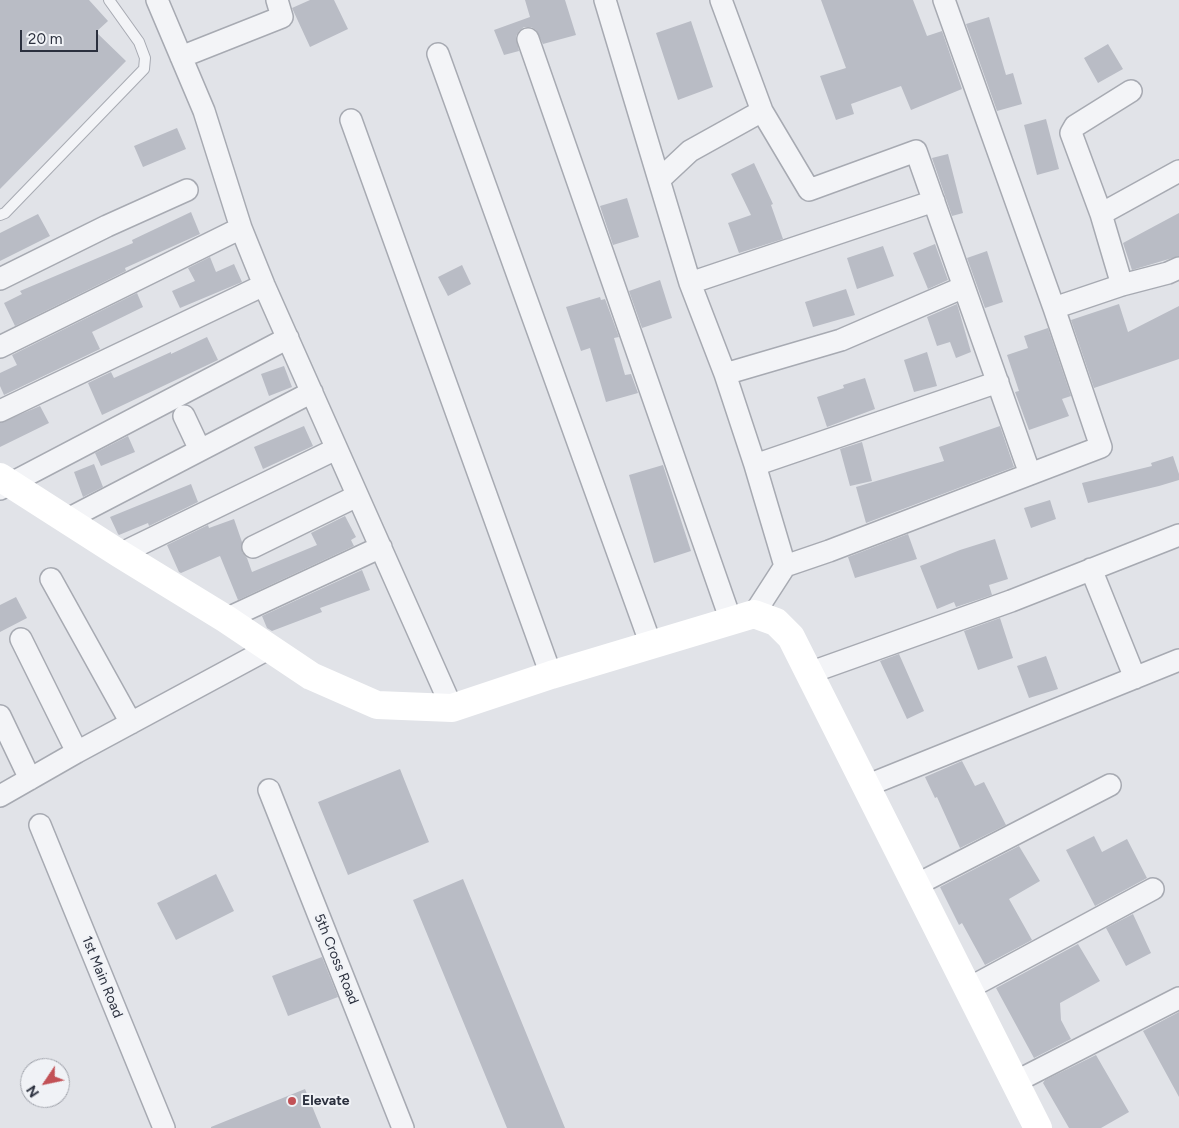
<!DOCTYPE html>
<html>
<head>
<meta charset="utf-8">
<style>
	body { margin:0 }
	#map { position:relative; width:1179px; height:1128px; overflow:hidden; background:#e1e3e8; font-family:Figtree,sans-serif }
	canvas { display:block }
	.north { position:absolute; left:20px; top:1058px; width:50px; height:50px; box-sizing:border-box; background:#f0f2f6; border:1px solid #a1a4ac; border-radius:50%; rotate:236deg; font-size:14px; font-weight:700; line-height:20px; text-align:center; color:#2b303e }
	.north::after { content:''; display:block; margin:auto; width:18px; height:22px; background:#c25156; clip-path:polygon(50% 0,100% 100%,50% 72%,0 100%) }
	.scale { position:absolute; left:20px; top:30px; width:78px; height:22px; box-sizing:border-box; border:2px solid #2b303e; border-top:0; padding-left:6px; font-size:15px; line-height:18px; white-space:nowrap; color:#2b303e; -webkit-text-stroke:4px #f0f2f6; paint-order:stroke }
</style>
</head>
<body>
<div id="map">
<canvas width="1179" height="1128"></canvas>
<div class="north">N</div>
<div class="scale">20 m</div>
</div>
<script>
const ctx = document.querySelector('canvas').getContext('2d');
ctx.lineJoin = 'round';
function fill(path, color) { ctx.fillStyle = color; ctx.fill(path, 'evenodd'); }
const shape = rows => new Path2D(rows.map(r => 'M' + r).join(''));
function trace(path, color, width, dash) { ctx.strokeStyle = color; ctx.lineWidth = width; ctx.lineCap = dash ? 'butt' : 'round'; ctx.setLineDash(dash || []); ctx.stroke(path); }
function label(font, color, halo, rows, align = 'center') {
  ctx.font = font + ' Figtree,sans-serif'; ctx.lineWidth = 4; ctx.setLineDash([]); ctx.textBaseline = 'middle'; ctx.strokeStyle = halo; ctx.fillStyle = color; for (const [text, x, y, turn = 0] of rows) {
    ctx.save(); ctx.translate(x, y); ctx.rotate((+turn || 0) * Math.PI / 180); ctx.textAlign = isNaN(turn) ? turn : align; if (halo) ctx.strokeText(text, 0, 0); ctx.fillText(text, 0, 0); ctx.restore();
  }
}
const building = shape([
	[0,0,89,0,108,21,96,32,126,61,0,189],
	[310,0,334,0,348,29,310,47,292,8],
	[525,0,565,0,576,35,543,44,536,30,531,27,524,27,519,31,516,36,519,51,504,55,494,30,530,17],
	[821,0,913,0,927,36,942,31,962,89,911,110,901,86,851,104,854,114,836,120,820,76,846,68],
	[989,17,1006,75,1013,73,1022,104,997,111,966,24],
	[691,21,713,87,678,100,656,33],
	[1108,44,1123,69,1098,83,1084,58],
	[1046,119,1059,169,1037,175,1024,125],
	[177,128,186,149,143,167,134,146],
	[948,154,963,213,952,216,932,158],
	[754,163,773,204,771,205,783,239,739,253,728,223,751,215,731,174],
	[627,198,639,237,613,245,600,206],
	[191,212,200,234,125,268,126,271,15,326,4,303,22,294,20,291,133,243,132,240],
	[1179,213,1179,256,1132,270,1123,243],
	[38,214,50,236,0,261,0,233],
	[935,244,948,280,928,289,913,253],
	[883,246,894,276,857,289,847,258],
	[987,251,1003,302,985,308,967,258],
	[210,257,216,272,234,264,242,282,180,308,172,291,195,281,188,268],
	[462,265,471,284,448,296,438,277],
	[660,280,672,318,642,328,629,291],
	[846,289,855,315,813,327,805,302],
	[137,293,143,307,92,332,100,349,4,395,0,386,0,373,17,365,12,355],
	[600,297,601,300,605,299,619,337,614,338,625,375,631,374,638,393,606,402,590,348,581,351,566,307],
	[957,304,971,352,956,358,950,342,937,346,927,317],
	[1119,304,1128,332,1179,306,1179,359,1094,388,1071,320],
	[1048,328,1071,396,1062,399,1069,416,1029,430,1015,392,1019,391,1007,355,1028,348,1024,336],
	[207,337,218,360,102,415,88,383,111,372,114,378,171,352,171,354],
	[927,352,937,386,914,392,904,360],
	[284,366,292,387,269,396,261,374],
	[865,378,875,409,827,427,817,397,844,388,843,385],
	[40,406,49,423,0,447,0,423],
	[304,426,313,446,263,469,254,447],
	[1000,426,1014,467,866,523,856,487,944,461,939,447],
	[128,436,135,452,101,466,95,453],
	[862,442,872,481,850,486,840,449],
	[1173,456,1179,474,1179,480,1159,486,1088,503,1082,483,1152,466,1151,463],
	[94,464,103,487,83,497,74,472],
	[663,465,691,551,654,563,629,475],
	[191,484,198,502,149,526,148,523,119,535,118,534,110,517],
	[1050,500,1056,519,1031,528,1024,508],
	[345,516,356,537,351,540,354,546,238,600,220,556,181,573,179,572,167,545,208,525,209,528,234,519,242,542,242,552,247,558,252,572,317,545,311,533],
	[908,534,917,559,855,578,848,557],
	[995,539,1008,579,989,585,992,595,956,607,954,602,937,609,920,566,960,550],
	[362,570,370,590,320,608,322,612,272,631,267,628,262,616],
	[16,597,27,618,0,632,0,605],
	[1000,618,1013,658,978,670,964,631],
	[899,654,924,711,907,719,880,661],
	[1046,656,1058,689,1029,698,1017,666],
	[962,761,975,786,984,782,1006,825,960,848,937,797,935,798,925,777],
	[400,769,429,842,348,875,318,802],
	[1094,836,1102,852,1127,839,1147,878,1095,906,1066,850],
	[1019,846,1040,881,1009,899,1032,940,985,965,962,923,959,925,940,887],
	[216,874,234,911,176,940,157,903],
	[463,879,565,1128,507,1128,413,900],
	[1133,914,1151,953,1126,966,1106,928],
	[1078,944,1100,981,1060,1003,1061,1020,1071,1039,1034,1058,996,988],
	[322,957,338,997,288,1016,272,976],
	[1179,1012,1179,1097,1143,1031],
	[1096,1055,1129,1112,1101,1128,1069,1128,1043,1083,1045,1080],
	[305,1089,321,1128,211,1128,211,1127]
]);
const lane = shape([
	[0,215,5,213,144,69,145,58,139,42,109,0]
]);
const street = shape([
	[157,0,204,111,241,228,264,285,452,708],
	[605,0,690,283,725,374,755,465,785,566,754,614],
	[528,39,731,621],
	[438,54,651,645],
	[181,57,282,17,277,0],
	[762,111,809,190,916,151,1030,474],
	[351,120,551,675],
	[659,180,690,151,762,111,721,0],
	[1101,214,1179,171],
	[0,279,107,226,187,190],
	[690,283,934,201],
	[1122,285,1101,214,1071,133,1075,126,1131,91],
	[1054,308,1122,285,1168,273,1179,268],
	[0,347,241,228],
	[725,374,841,340,964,287],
	[0,411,264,285],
	[184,416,200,450],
	[755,465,998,382],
	[0,489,288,338],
	[66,520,312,392],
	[253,547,357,496],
	[120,554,336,449],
	[785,566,829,551,1101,447,1054,308,944,0],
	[1091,569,1135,678],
	[51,579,131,723],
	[226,619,381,547],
	[21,639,77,752],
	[809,673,1011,601,1179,535],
	[0,716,30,779],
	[866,786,1179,660],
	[269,790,403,1128],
	[0,796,77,752,268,649],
	[40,825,164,1128],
	[916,885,1110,785],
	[969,988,1153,889],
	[1015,1082,1179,998]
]);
const secondary = shape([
	[0,477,120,554,226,619,311,676,377,705,452,708,551,675,754,614,776,622,791,637,1038,1128]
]);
const markers = [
	[292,1101,5,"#c25156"]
];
const streetNames = [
	["5th Cross Road",336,959,68],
	["1st Main Road",102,977,68]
];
const poiNames = [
	["Elevate",302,1101]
];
fill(building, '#b9bcc5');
trace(lane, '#a7aab2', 12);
trace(street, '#a7aab2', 24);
trace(lane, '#f3f4f7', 10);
trace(street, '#f3f4f7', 21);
trace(secondary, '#fff', 28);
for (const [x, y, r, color] of markers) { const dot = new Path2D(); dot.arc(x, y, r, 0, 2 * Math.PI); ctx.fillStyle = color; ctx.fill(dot); trace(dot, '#f0f2f6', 2); }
label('14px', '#2b303e', '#f0f2f6', streetNames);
label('bold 14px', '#2b303e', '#f0f2f6', poiNames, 'left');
</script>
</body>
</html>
